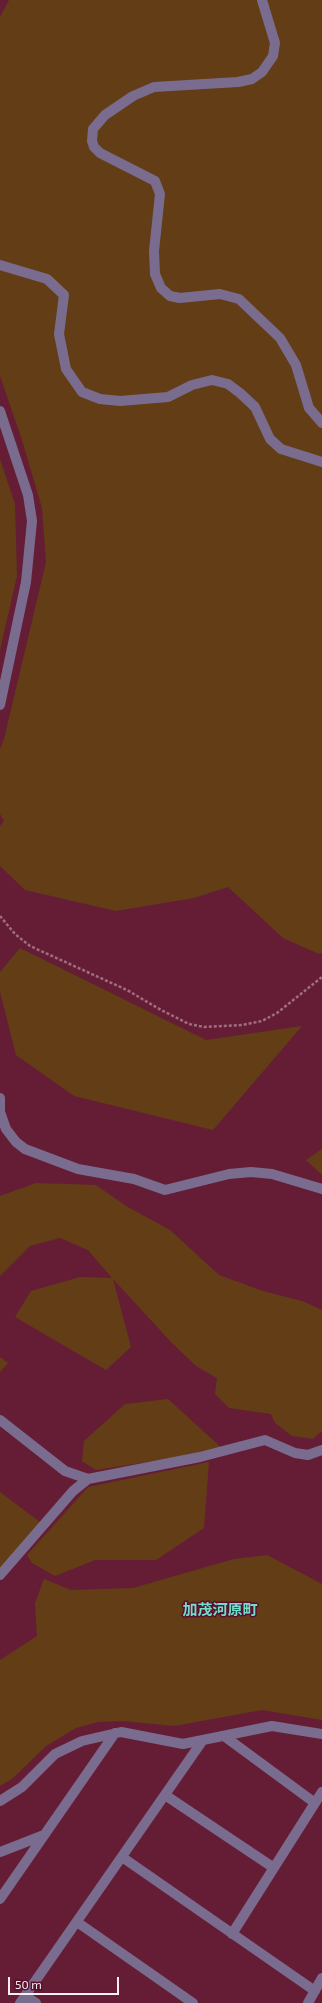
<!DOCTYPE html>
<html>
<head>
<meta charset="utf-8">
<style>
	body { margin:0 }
	#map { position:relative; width:322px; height:2003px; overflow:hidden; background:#651d35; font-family:"Exo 2",sans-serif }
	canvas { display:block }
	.scale { position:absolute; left:8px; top:1977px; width:111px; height:18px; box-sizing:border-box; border:2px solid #faf0f2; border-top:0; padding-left:5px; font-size:12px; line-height:14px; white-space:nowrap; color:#faf0f2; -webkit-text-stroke:3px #59102b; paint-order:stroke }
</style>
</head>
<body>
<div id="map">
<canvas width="322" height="2003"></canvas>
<div class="scale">50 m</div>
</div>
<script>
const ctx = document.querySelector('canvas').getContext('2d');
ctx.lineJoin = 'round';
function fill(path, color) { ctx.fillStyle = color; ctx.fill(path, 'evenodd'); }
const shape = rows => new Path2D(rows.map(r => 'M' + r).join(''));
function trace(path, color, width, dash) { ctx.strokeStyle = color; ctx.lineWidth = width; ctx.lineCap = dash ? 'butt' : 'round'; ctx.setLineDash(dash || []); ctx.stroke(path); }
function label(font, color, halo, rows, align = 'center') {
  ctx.font = font + ' "Exo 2","Noto Sans JP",sans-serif'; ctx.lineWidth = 3; ctx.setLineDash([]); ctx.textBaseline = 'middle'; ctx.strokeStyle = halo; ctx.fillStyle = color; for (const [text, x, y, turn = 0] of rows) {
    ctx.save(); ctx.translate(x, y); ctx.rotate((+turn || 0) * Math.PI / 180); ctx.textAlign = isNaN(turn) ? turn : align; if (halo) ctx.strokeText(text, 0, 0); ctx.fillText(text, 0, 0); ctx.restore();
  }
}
const green = shape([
	[9,0,322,0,322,953,319,954,283,938,228,887,194,898,116,911,25,890,0,866,0,826,4,821,0,814,0,749,4,739,46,562,42,508,22,440,0,376,0,17],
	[0,459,15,504,17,576,0,650],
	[20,948,206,1040,302,1026,213,1130,74,1096,16,1055,0,992,0,972],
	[322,1149,322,1175,306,1160],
	[36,1183,96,1185,126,1206,170,1230,219,1275,263,1291,302,1301,322,1310,322,1431,313,1439,292,1436,275,1423,271,1414,229,1408,215,1394,217,1378,196,1366,171,1342,113,1279,131,1347,106,1370,15,1317,31,1291,80,1277,112,1278,88,1250,60,1238,30,1246,0,1276,0,1196],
	[0,1357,8,1363,0,1372],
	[168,1399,224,1450,96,1470,82,1461,84,1441,125,1404],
	[209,1462,204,1528,156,1560,95,1560,55,1576,32,1563,27,1555,88,1487],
	[0,1492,44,1525,0,1569],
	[267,1555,322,1584,322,1720,262,1710,174,1726,123,1721,98,1722,76,1728,46,1746,12,1779,0,1786,0,1660,37,1636,35,1603,44,1579,71,1590,133,1588,234,1559]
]);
const path = shape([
	[0,916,15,934,30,946,127,990,161,1010,189,1024,204,1027,242,1025,262,1021,277,1013,322,977]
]);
const minor = shape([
	[262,0,275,43,273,56,262,72,252,79,238,82,154,87,133,96,105,115,93,129,92,141,94,147,100,153,155,181,160,194,154,251,155,274,161,288,170,296,180,298,220,294,239,299,280,338,296,365,309,408,322,423],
	[0,265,47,279,64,295,59,334,66,369,82,392,100,399,120,401,168,397,192,385,212,380,228,384,240,393,255,407,270,439,281,449,322,462],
	[0,411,28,495,32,521,26,582,0,705],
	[0,1098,0,1112,6,1129,16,1142,25,1149,78,1169,134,1179,165,1190,229,1174,251,1172,272,1174,322,1189],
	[0,1420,65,1471,88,1479],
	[0,1575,73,1491,88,1479,200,1457,265,1440,295,1453,308,1455,322,1450],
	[224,1736,315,1803],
	[165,1795,274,1868],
	[0,1801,22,1787,55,1754,82,1741,121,1732,183,1744,272,1726,322,1734],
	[0,1852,44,1835],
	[122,1857,315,1991],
	[0,1899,115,1733],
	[77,1922,193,2003],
	[232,1934,322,1792],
	[25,1996,36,2003],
	[20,2003,203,1740],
	[308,2003,322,1978]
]);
const quarterNames = [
	["加茂河原町",220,1610]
];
fill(green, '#633d16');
trace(path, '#9f6e7e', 2.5, [3, 2]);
trace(minor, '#7a6c8f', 10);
label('bold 15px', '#73dccd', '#59102b', quarterNames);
</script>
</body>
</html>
